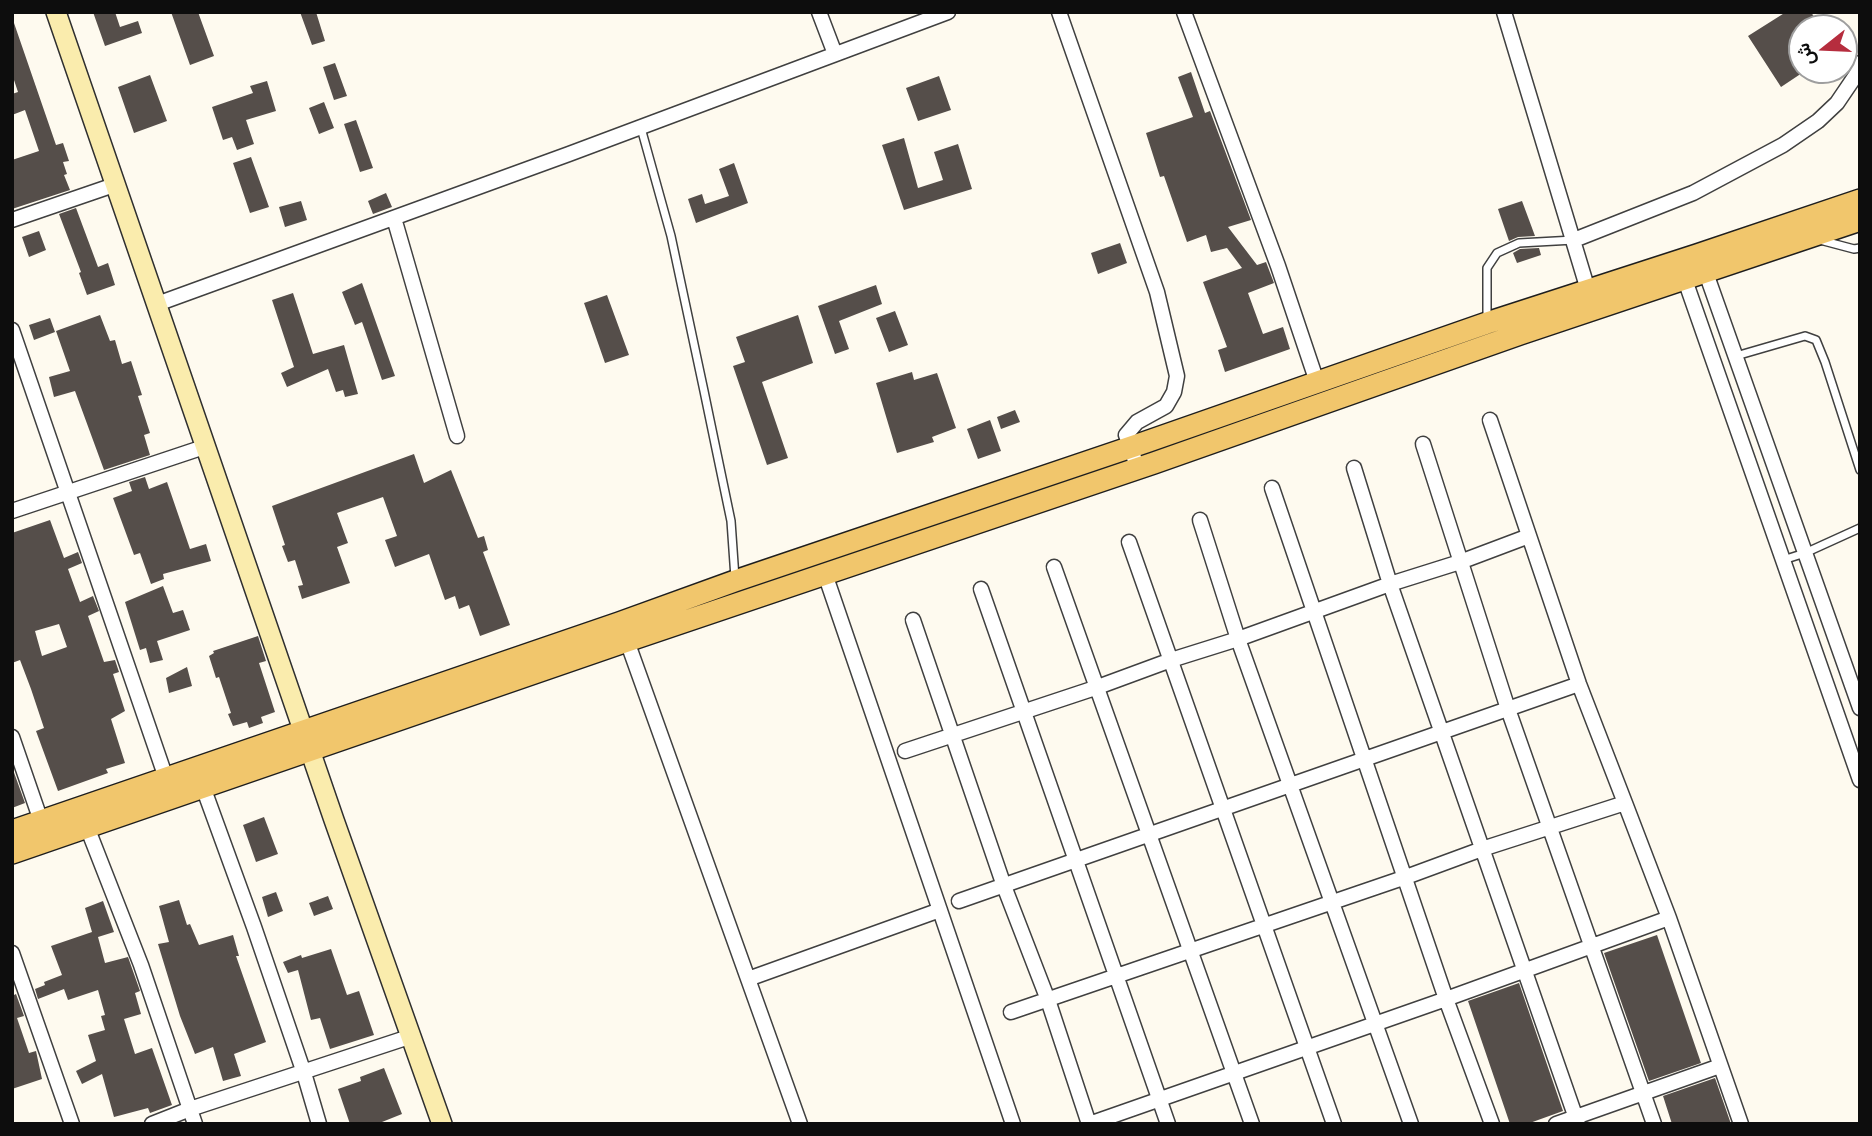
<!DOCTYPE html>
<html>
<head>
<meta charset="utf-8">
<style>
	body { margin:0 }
	#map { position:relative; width:1872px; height:1136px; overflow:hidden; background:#fefaef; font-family:"IBM Plex Serif",Vazirmatn,serif }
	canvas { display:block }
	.frame { position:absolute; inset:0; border:14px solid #0d0d0d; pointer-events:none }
	.north { position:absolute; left:1788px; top:14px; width:70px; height:70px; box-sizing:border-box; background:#fff; border:2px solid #9e9e9e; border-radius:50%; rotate:252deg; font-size:19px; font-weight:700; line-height:28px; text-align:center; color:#0d0d0d }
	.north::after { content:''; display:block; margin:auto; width:24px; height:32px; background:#b62d3e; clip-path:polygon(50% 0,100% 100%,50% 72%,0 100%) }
</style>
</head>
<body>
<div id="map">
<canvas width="1872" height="1136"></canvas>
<div class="frame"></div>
<div class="north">ش</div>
</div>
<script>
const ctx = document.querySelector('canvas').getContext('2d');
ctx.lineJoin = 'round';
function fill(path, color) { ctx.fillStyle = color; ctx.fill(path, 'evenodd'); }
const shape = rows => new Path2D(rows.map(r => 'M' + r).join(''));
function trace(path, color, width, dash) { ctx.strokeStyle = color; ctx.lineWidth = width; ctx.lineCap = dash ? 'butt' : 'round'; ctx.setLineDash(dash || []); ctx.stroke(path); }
const building = shape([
	[93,12,115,12,120,27,138,21,142,33,105,46],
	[171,12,198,12,214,56,190,65],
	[300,12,316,12,325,41,312,45],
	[1786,12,1811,12,1821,28,1802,28,1802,73,1781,87,1748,36],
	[14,23,56,145,63,143,69,161,63,162,67,174,64,175,70,190,12,209,12,160,39,151,25,110,12,115,12,94,18,92,12,74,12,24],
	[335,63,347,96,334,100,323,67],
	[1191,72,1205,113,1210,111,1251,220,1228,227,1257,265,1266,262,1274,283,1248,293,1263,334,1283,327,1290,349,1225,372,1218,350,1227,347,1203,282,1242,268,1227,248,1211,252,1206,235,1187,242,1164,176,1160,177,1146,133,1193,117,1178,77],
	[150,75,167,121,134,133,118,87],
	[939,76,951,110,918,121,906,88],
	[267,81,276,111,246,120,254,144,237,150,232,137,223,140,212,107,253,93,250,86],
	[324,102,334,128,319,134,309,108],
	[356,120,373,168,360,172,344,124],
	[904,138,918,188,943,180,934,152,958,144,972,189,904,210,882,145],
	[251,157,269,207,250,213,233,163],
	[734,163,748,203,696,223,688,199,702,194,705,204,729,196,719,169],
	[386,193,392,207,373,214,368,201],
	[301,201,307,220,285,227,279,207],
	[1522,201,1535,236,1518,237,1509,241,1498,209],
	[76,208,98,267,108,263,115,285,87,295,79,273,81,272,59,214],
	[39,231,46,250,29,257,22,237],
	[1120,243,1127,263,1098,274,1091,253],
	[1539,248,1541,255,1517,263,1513,253,1520,249],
	[362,283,395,376,382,380,362,322,355,325,342,292],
	[876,285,882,304,839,321,849,349,835,354,818,306],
	[293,293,313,354,344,345,358,394,345,397,343,390,336,392,328,369,287,387,281,373,294,367,272,300],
	[607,295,629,355,605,363,584,303],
	[895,311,908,345,889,352,876,318],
	[100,315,110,341,115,340,122,364,131,361,142,395,138,396,150,433,144,435,150,455,104,470,75,391,54,397,49,377,70,371,56,331],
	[798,315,813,363,762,382,788,458,767,465,733,366,745,362,736,337],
	[50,318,55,332,34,340,29,325],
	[912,372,914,380,937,373,956,428,932,437,934,442,897,453,876,383],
	[1015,410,1020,422,1001,429,997,417],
	[990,420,1001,451,978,459,967,429],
	[414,454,424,483,451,470,478,538,484,536,488,550,483,552,510,625,480,636,469,605,459,609,455,596,445,600,429,554,395,567,385,540,397,536,383,497,337,513,348,543,337,547,350,583,302,599,298,586,303,585,295,560,288,562,282,546,285,545,272,506],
	[145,477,149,489,167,482,190,549,206,544,211,561,163,574,164,579,151,584,140,553,134,555,113,498,132,491,129,482],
	[50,520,64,558,78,552,82,563,68,569,80,602,93,596,99,611,88,616,104,662,115,660,119,672,113,674,125,711,111,719,125,763,106,769,108,773,58,791,36,731,44,728,31,689,20,660,12,663,12,533],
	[59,624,67,647,42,656,35,631],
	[163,586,173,613,183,610,190,630,157,641,163,660,150,663,146,648,140,650,125,602],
	[258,636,266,661,259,663,275,712,261,717,263,723,249,728,247,722,233,726,228,714,231,713,219,677,216,678,209,656,214,653,213,651],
	[187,667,192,686,169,693,166,678],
	[12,767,25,803,12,808],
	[264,817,278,854,256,862,243,825],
	[276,892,283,911,268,917,262,897],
	[328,896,333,909,314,916,309,903],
	[179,900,187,925,190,924,199,945,233,935,239,956,236,956,266,1042,234,1054,241,1076,223,1081,213,1047,195,1054,180,1016,158,944,169,942,159,906],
	[103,901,114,932,98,937,105,963,128,957,140,991,135,993,141,1014,124,1019,135,1054,152,1048,172,1105,150,1113,148,1108,114,1117,102,1074,82,1084,76,1071,96,1061,88,1035,105,1030,101,1016,105,1015,98,990,68,1000,64,989,38,999,35,989,45,985,44,982,62,975,51,946,92,932,85,908],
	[1657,935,1701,1063,1649,1081,1604,953],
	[331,949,347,995,359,991,374,1035,330,1049,320,1018,311,1020,298,970,288,973,283,962,301,955,302,958],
	[1519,983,1563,1111,1527,1124,1510,1124,1468,1001],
	[16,994,24,1016,17,1018,29,1053,36,1051,42,1079,12,1089,12,996],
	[384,1068,402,1114,377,1124,350,1124,338,1089,361,1081,360,1077],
	[1715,1078,1731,1124,1672,1124,1663,1096]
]);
const lane = shape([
	[641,128,671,236,704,391,731,521,735,578],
	[1820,240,1854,249,1860,248],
	[1487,319,1487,268,1497,253,1519,243,1574,240],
	[1736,356,1805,336,1816,340,1825,362,1860,470],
	[1783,560,1805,553,1860,528]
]);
const street = shape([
	[819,12,835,54],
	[1059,12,1157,292,1177,376,1174,392,1166,406,1137,422,1126,435,1138,469],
	[1184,12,1278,266,1317,382],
	[1504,12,1588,290],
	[394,218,457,436],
	[12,220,117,184],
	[1574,240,1693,193,1783,145,1818,121,1837,103,1856,75,1860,63],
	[1706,273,1860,708],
	[1685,280,1860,780],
	[157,304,569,154,948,12],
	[12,330,166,778],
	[1490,420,1579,684,1625,803],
	[1423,444,1508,709,1654,1124],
	[1354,468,1390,584,1578,1124],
	[1272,488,1446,999,1492,1124],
	[12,511,207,446],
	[1200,520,1238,639,1411,1124],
	[1129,542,1334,1124],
	[1054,567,1252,1124],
	[825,574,1013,1124],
	[981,589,1168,1124],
	[913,620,1004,886,1048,1000,1089,1124],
	[627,641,800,1124],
	[12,737,41,821],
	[905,751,1095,688,1171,660,1238,639,1390,584,1460,562,1529,536],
	[203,787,254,927,304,1073,319,1124],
	[87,827,141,965,195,1124],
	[959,901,1579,684],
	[12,953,72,1124],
	[748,979,940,910],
	[1011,1012,1406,877,1482,849,1625,803,1669,918,1741,1124],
	[152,1124,190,1109,412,1036],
	[1089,1124,1446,999,1669,918],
	[1556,1124,1720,1066]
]);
const secondary = shape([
	[56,12,334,820,442,1124]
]);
const primary = shape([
	[12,831,619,623,735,581,1146,442,1487,323,1697,255,1860,200],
	[12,853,627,641,1154,463,1520,334,1860,220]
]);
fill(building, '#554e4a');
trace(lane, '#404040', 10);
trace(street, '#404040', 17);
trace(secondary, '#2f2f2f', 22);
trace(primary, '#1e1e1e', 24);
trace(lane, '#fff', 7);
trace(street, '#fff', 14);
trace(secondary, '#faecad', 19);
trace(primary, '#f1c66c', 21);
</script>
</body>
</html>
